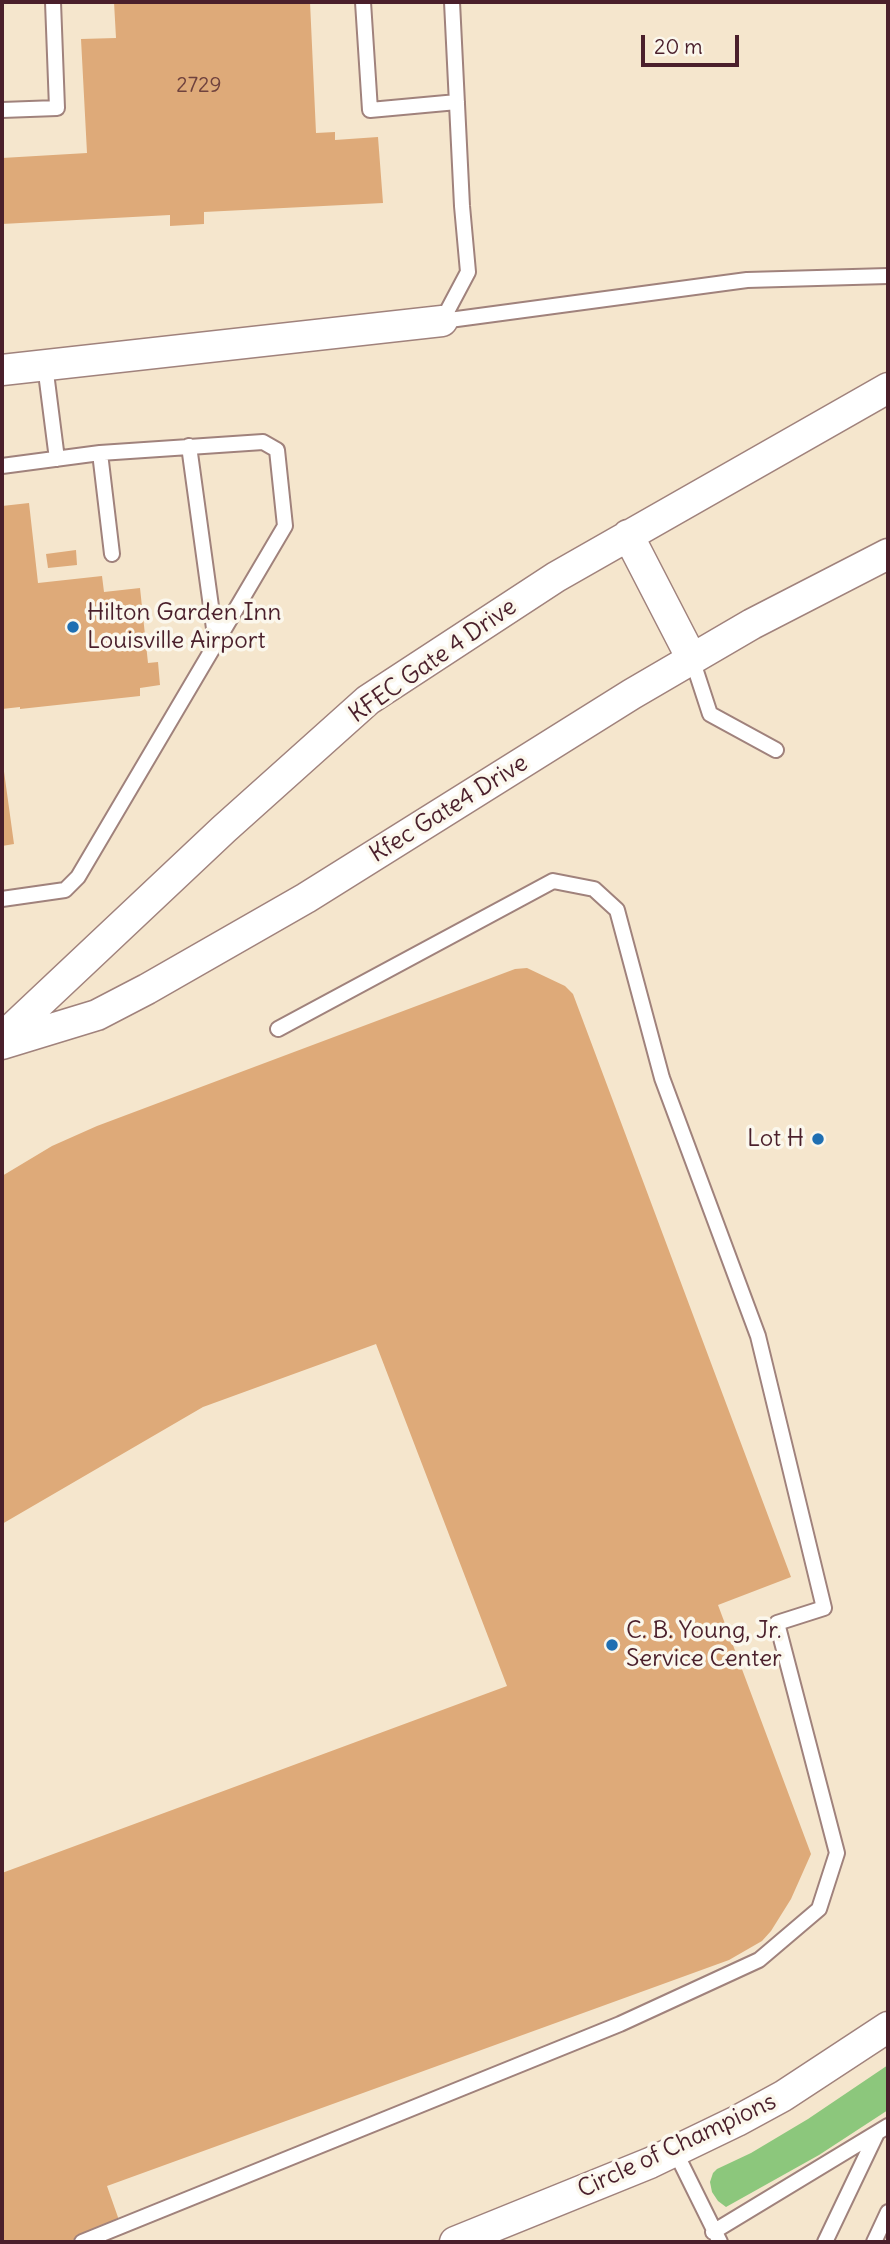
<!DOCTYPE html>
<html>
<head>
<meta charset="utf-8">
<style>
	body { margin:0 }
	#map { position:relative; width:890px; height:2244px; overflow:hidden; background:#f5e6cd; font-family:Delius,sans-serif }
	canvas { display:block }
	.frame { position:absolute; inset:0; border:4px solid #4a1f2b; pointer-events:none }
	.scale { position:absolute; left:641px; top:35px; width:98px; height:32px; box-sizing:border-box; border:4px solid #4a1f2b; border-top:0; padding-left:9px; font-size:21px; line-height:24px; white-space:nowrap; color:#4a1f2b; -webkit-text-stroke:5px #fbf7ec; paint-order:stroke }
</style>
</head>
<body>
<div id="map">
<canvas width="890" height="2244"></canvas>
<div class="frame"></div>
<div class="scale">20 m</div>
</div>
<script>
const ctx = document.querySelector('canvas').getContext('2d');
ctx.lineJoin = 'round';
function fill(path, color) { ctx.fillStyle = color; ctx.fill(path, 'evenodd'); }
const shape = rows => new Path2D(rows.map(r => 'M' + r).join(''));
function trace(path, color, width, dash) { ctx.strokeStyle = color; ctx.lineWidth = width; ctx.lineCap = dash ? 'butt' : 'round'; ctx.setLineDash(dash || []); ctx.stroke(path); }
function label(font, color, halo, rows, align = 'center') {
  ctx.font = font + ' Delius,sans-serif'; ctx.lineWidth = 7; ctx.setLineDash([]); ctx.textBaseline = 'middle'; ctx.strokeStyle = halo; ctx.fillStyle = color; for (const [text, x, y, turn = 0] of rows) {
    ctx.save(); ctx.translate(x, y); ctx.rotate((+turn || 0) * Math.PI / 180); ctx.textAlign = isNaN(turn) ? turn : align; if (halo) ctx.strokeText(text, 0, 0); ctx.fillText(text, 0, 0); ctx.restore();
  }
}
const green = shape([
	[888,2065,888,2110,819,2155,726,2207,718,2201,712,2192,710,2182,713,2173,717,2169,751,2153,808,2119]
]);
const building = shape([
	[114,2,310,2,316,133,335,132,335,140,378,137,383,203,204,212,204,224,170,226,170,215,2,224,2,158,87,153,81,39,116,38],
	[29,503,38,583,102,576,104,592,140,588,148,663,158,662,160,685,140,688,140,696,20,709,20,707,2,709,2,506],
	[76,550,77,565,48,568,46,554],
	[2,757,14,844,2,846],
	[527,968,565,986,573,994,791,1577,718,1605,811,1854,791,1899,771,1931,762,1941,729,1960,107,2186,120,2223,67,2242,2,2242,2,1873,507,1686,376,1344,203,1407,2,1524,2,1176,52,1146,97,1126,515,969]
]);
const lane = shape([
	[363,2,370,110,457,102],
	[2,110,57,108,53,2],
	[442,321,747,280,888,276],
	[442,321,468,272,462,206,452,2],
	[45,365,57,459],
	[189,446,216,643],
	[100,453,112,554],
	[2,466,100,453,263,442,277,450,285,526,78,877,65,890,2,899],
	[692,659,710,714,776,750],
	[675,2151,720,2242],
	[713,2232,888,2126],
	[82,2242,620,2024,759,1960,819,1909,837,1853,777,1623,824,1608,758,1336,662,1078,617,910,594,889,553,881,278,1029],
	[825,2242,877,2133],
	[874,2242,888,2212]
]);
const street = shape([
	[2,370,442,321],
	[628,535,692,659],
	[2,1038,224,829,368,700,556,577,888,388],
	[2,1044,97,1015,147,989,306,898,632,694,752,624,888,554],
	[455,2242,650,2163,737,2121,783,2096,888,2027]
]);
const markers = [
	[73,627,7,"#1f6fb2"],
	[818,1139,7,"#1f6fb2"],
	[612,1645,7,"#1f6fb2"]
];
const numberNames = [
	["2729",199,86]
];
const poiNames = [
	["Hilton Garden Inn",87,613],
	["Louisville Airport",87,641],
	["Lot H",804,1139,"right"],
	["C. B. Young, Jr.",626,1631],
	["Service Center",626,1659]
];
const streetNames = [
	["KFEC Gate 4 Drive",433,661,-35],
	["Kfec Gate4 Drive",449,809,-32],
	["Circle of Champions",677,2146,-25]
];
fill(green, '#8cc77c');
fill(building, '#deaa79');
trace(lane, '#a0827c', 18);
trace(street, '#a0827c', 33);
trace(lane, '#fff', 14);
trace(street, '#fff', 30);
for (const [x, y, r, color] of markers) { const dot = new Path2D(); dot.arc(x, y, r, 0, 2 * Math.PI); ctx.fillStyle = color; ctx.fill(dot); trace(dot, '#fbf7ec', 2.5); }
label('21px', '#6f423e', null, numberNames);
label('24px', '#4a1f2b', '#fbf7ec', poiNames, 'left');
label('24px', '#4a1f2b', '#fbf7ec', streetNames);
</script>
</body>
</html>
